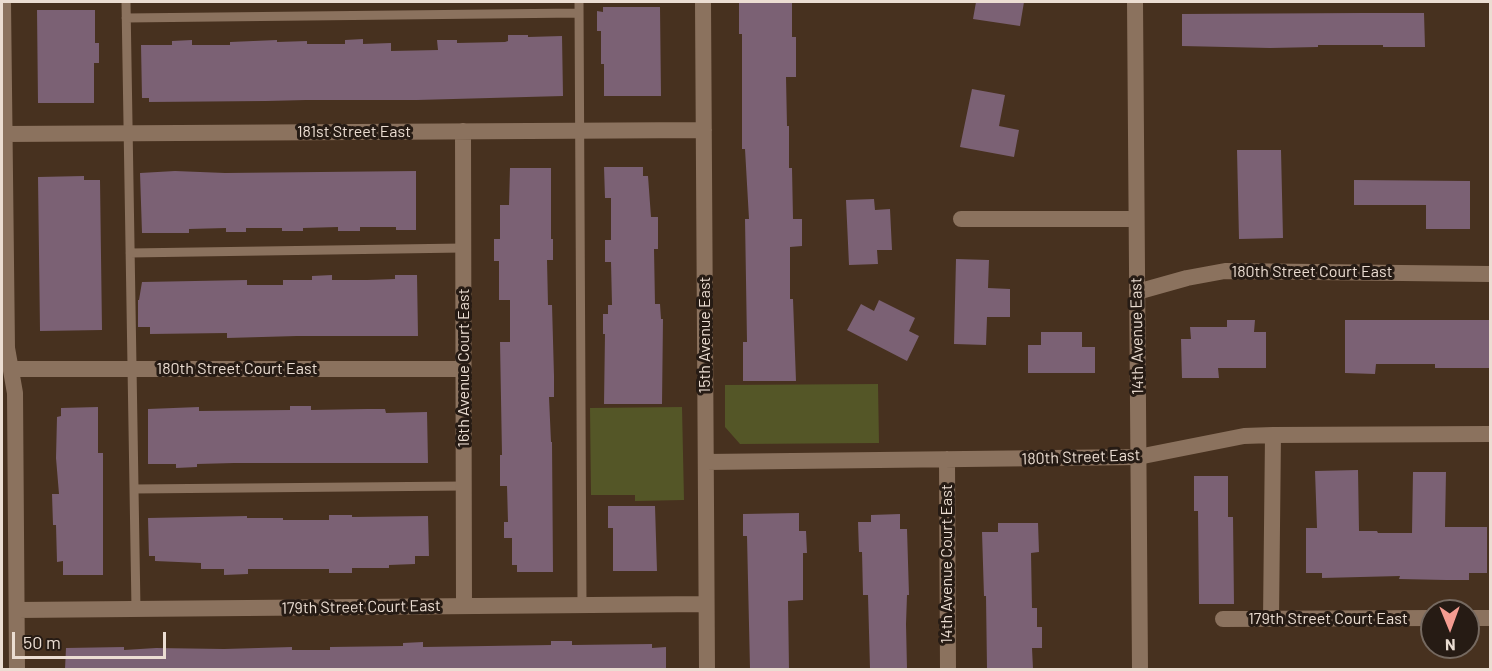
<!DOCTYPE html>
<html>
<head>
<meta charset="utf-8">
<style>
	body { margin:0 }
	#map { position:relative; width:1492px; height:671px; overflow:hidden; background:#47311f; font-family:Barlow,sans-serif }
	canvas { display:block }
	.frame { position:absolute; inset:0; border:3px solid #ebddd2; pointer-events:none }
	.north { position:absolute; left:1420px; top:599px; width:60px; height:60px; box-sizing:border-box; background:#261b14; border:2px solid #756960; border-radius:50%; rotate:179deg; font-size:16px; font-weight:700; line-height:24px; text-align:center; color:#ebddd2 }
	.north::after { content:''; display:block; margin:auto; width:21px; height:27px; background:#f59c91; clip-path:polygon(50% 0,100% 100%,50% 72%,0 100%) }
	.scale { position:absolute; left:12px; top:632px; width:154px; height:27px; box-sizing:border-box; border:3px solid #ebddd2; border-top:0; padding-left:8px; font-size:18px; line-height:21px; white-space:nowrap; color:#ebddd2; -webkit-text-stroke:4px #261b14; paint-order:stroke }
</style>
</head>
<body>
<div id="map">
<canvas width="1492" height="671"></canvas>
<div class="frame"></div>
<div class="north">N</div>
<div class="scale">50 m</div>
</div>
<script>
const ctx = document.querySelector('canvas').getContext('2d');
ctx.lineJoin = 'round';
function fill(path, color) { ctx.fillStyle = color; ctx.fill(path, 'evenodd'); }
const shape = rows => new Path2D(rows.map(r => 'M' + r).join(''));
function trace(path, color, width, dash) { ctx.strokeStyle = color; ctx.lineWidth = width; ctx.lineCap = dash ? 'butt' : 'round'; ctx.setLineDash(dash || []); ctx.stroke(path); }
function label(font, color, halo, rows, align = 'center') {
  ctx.font = font + ' Barlow,sans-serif'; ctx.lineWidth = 6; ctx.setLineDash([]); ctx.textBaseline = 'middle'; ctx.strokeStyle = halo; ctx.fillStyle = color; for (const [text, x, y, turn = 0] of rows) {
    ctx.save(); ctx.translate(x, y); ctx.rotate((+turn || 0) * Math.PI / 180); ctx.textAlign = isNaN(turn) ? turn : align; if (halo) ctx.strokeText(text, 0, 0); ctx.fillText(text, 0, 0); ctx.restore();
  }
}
const green = shape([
	[878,384,879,443,740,444,725,427,725,385],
	[682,407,684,500,635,501,635,495,591,495,590,408]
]);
const building = shape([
	[739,2,792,2,792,37,796,37,796,77,786,77,787,126,789,126,789,168,792,168,793,219,802,219,802,246,790,247,790,299,793,299,796,381,743,381,743,342,747,342,745,219,749,219,745,149,742,149,742,34,739,34],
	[976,2,1024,2,1020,26,973,19],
	[603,7,660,7,661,96,604,96,604,64,601,64,601,31,597,31,597,11,603,12],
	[37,10,95,10,95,43,99,43,99,63,94,63,94,103,38,103],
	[1361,13,1424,13,1425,47,1383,47,1383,45,1318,45,1318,47,1270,48,1182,46,1182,14],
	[508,35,528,35,528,37,562,36,563,96,417,100,306,100,266,101,149,102,149,98,142,98,141,45,172,45,172,41,192,40,192,45,230,45,230,42,277,40,277,42,307,41,307,44,345,44,345,40,363,39,363,44,391,43,391,51,438,50,437,40,457,40,457,43,505,42,508,41],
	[972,89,1005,95,999,126,1019,130,1014,157,960,147],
	[1237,150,1281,150,1283,238,1239,239],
	[604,167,643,167,643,176,648,176,651,217,658,217,658,249,654,249,655,304,660,304,661,319,663,319,662,404,604,404,605,334,603,334,603,314,608,314,608,305,612,305,611,262,605,262,605,240,611,240,611,198,605,198],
	[510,168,551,168,551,239,553,239,553,260,547,260,548,305,552,305,554,376,554,397,549,397,551,442,552,442,553,572,517,572,517,565,512,565,512,538,504,538,504,522,508,522,507,486,500,486,500,455,502,455,500,342,510,342,510,300,499,300,499,261,494,261,494,239,500,239,500,205,509,205],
	[175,171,225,173,416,171,416,230,396,230,396,227,360,227,360,231,338,231,338,227,303,228,303,231,282,231,282,228,246,228,246,232,226,232,226,228,189,229,189,233,142,233,140,173],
	[84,176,84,180,100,180,102,330,40,331,38,177],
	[1354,180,1470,181,1470,229,1426,229,1426,205,1354,205],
	[874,199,875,210,890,209,892,250,877,250,878,264,849,265,846,200],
	[956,259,989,260,988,288,1010,289,1010,317,987,317,986,345,954,344],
	[332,275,332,280,367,280,395,279,395,275,417,275,418,336,297,336,227,338,227,333,150,334,150,327,138,327,138,300,139,300,142,282,247,280,247,285,283,285,283,280,312,280,312,276],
	[879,300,915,318,909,331,919,336,907,361,847,330,861,304,874,311],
	[1227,320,1255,320,1254,332,1266,332,1266,368,1218,368,1219,378,1182,378,1181,339,1191,339,1190,327,1227,327],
	[1345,320,1491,320,1491,368,1435,368,1435,364,1376,364,1375,374,1345,373],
	[1041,332,1082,332,1082,347,1095,347,1095,373,1028,373,1028,345,1041,345],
	[290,406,311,406,311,410,367,409,385,409,386,413,427,412,428,463,234,463,197,464,197,467,176,468,176,464,148,464,148,409,199,407,199,411,290,410],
	[98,407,98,453,103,453,103,575,63,575,63,561,57,562,56,525,53,525,52,494,59,494,56,458,57,417,61,416,61,408],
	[1358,470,1359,531,1377,531,1378,533,1412,533,1413,472,1446,472,1445,527,1487,527,1487,573,1469,573,1469,580,1446,580,1399,579,1400,576,1322,578,1322,573,1306,573,1306,528,1317,528,1315,471],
	[1194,476,1228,476,1228,517,1233,517,1234,604,1199,604,1198,511,1194,511],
	[608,506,655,506,657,571,613,571,613,528,608,528],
	[799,513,799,531,806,531,807,553,803,553,803,600,788,601,789,669,750,669,747,536,743,536,743,514],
	[900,514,900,529,907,529,909,595,907,595,906,624,907,669,870,669,868,595,863,595,862,552,859,552,858,522,871,522,871,515],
	[329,515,352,515,352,517,428,516,429,556,415,556,415,564,389,565,389,568,352,568,352,573,329,573,329,569,248,569,248,574,224,575,224,569,201,569,201,563,155,561,155,556,149,556,148,518,247,516,247,518,283,518,283,520,329,520],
	[998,523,1038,523,1039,552,1031,553,1032,608,1037,608,1037,627,1042,627,1042,648,1032,648,1033,669,987,669,986,596,984,596,982,532,998,532],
	[551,641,572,641,572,645,652,644,652,648,666,647,666,669,65,669,66,648,124,647,124,650,156,648,224,649,292,647,292,650,330,650,330,647,403,646,403,643,423,642,423,647,551,645]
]);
const service = shape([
	[126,2,136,609],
	[579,2,582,605],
	[126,18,579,13],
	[130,253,463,248],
	[134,489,464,486]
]);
const minor = shape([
	[3,2,7,348,15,393,17,670],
	[703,2,707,670],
	[463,131,464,606],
	[4,134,704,130],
	[961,219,1136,219],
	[1137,292,1187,278,1225,271,1490,274],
	[11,369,464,369],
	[947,459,948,670],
	[706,462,1138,457,1244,436,1273,435,1490,434],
	[17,610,706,604],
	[1468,618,1490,618],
	[1223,619,1432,618],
	[1271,619,1273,435]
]);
const tertiary = shape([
	[1135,2,1140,670]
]);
const streetNames = [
	["181st Street East",354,132],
	["180th Street Court East",1312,272],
	["15th Avenue East",705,335,-90],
	["14th Avenue East",1137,336,-91],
	["16th Avenue Court East",464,368,-90],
	["180th Street Court East",237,369],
	["180th Street East",1081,457,-2],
	["14th Avenue Court East",947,564,-90],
	["179th Street Court East",361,607,-1],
	["179th Street Court East",1328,619]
];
fill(green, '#545627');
fill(building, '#7b6174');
trace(service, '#8b725e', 9);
trace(minor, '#8b725e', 16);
trace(tertiary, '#8b725e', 16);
label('16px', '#ebddd2', '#261b14', streetNames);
</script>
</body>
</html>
